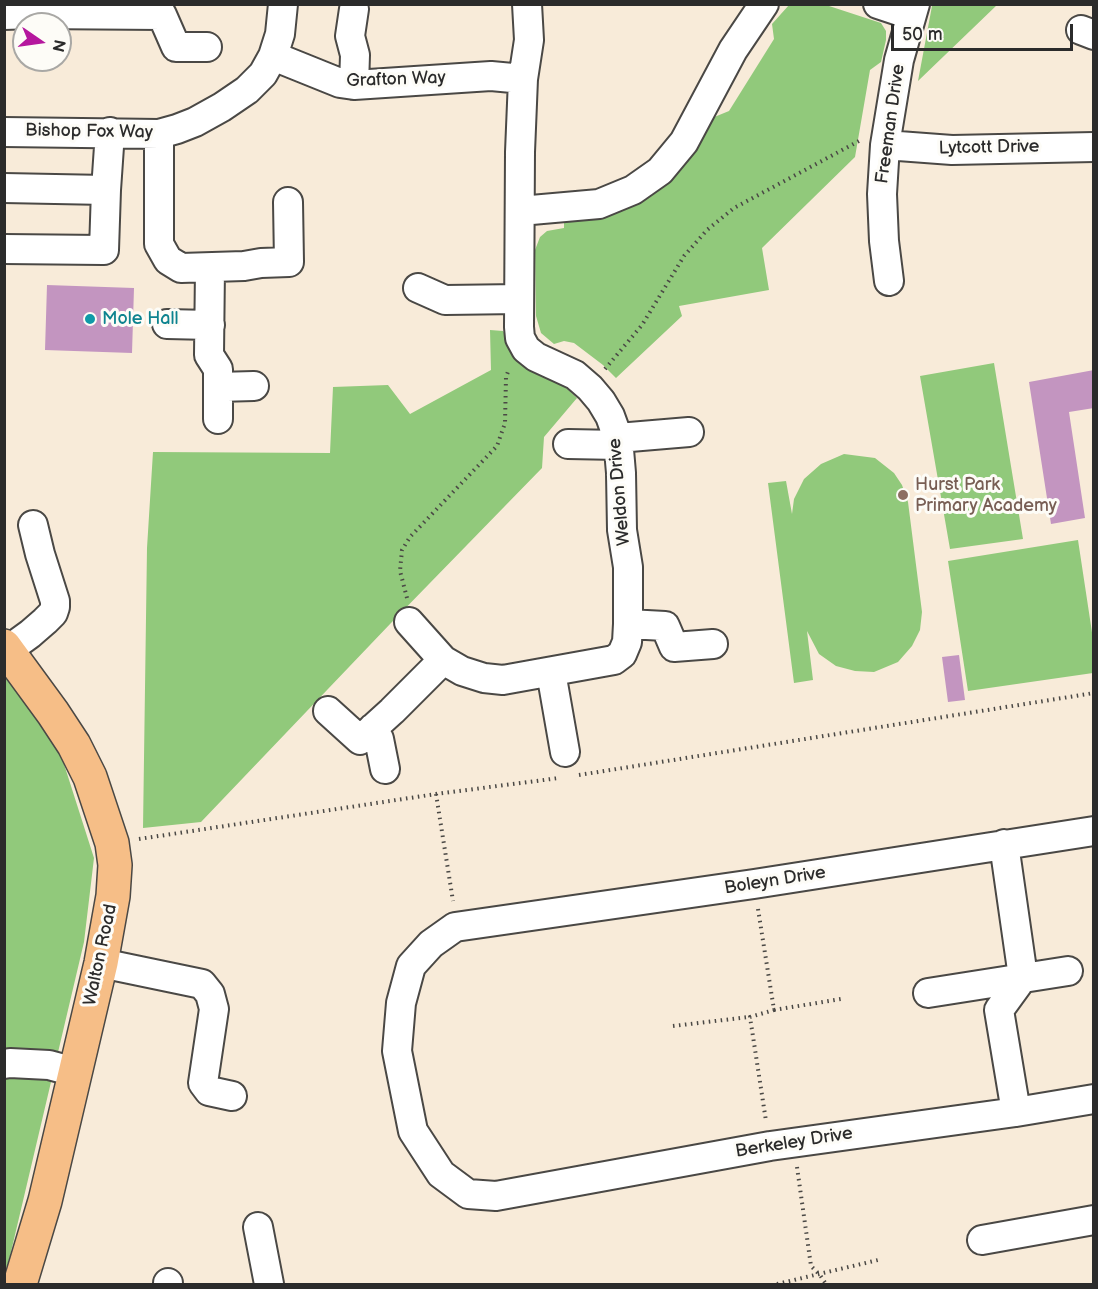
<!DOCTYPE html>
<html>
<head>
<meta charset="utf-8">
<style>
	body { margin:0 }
	#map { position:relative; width:1098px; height:1289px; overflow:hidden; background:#f8ebd9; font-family:"Balsamiq Sans",sans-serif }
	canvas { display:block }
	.frame { position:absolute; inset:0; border:6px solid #2b2b2b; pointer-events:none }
	.north { position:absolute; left:12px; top:12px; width:60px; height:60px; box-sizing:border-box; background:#fdfcf7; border:2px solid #a9a8a5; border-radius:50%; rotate:103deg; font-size:16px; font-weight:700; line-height:24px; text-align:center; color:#2b2b2b }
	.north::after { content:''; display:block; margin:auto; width:21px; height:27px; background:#b5179e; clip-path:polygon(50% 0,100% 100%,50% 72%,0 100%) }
	.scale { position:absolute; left:891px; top:24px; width:182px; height:27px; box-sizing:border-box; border:3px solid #2b2b2b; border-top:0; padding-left:8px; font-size:18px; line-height:21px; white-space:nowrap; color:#2b2b2b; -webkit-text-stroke:4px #fdfcf7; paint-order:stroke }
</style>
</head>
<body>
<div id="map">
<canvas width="1098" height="1289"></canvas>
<div class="frame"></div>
<div class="north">N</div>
<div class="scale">50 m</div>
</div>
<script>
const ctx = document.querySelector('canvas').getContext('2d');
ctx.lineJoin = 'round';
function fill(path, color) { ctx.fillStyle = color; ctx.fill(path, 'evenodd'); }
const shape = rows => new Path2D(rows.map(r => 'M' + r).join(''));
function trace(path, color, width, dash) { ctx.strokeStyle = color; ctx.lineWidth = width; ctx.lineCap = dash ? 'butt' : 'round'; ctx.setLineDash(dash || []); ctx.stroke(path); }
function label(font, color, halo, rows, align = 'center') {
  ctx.font = font + ' "Balsamiq Sans",sans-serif'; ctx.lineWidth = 6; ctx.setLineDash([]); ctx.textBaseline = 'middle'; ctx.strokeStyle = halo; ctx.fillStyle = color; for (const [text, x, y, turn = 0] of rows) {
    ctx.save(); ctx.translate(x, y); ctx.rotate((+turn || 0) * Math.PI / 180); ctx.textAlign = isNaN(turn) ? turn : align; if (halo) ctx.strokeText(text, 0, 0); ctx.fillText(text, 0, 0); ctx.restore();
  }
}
const green = shape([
	[789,5,826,5,881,23,886,31,886,40,881,62,870,70,855,157,762,248,769,290,679,306,682,316,616,378,603,365,574,343,564,341,554,344,541,333,536,316,535,250,540,237,547,231,564,228,564,222,611,213,707,120,729,111,774,39,772,24],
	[932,5,997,5,918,81,932,6],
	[490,330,503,331,524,363,561,383,577,398,544,437,542,468,391,623,201,822,143,828,147,548,153,452,330,453,333,387,388,385,410,414,491,370],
	[994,363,1023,539,950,549,920,376],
	[844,454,875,458,894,473,902,485,908,502,922,612,920,630,912,646,898,662,874,672,855,671,836,666,819,654,807,631,813,680,794,683,768,483,786,481,792,514,794,499,804,479,821,464],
	[1078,540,1093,639,1093,673,968,691,948,561],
	[5,665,48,714,94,858,84,942,10,1256,5,1272]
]);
const building = shape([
	[47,285,134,288,132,353,45,350],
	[1094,370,1094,408,1069,412,1085,518,1051,524,1029,382],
	[959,655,965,700,948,702,942,657]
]);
const path = shape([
	[605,369,642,325,684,256,707,230,734,208,859,141],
	[407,598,400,571,402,550,410,537,497,446,505,423,506,377,509,369],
	[579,775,1094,693],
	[436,794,453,901],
	[139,839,436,794,559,778],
	[758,909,774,1010,750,1017,766,1121],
	[774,1010,841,999],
	[673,1026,749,1017],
	[797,1167,811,1266,820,1275,826,1284],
	[777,1284,878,1260]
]);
const minor = shape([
	[878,4,911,15],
	[4,15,33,14,162,15,176,47,207,47],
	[1081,30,1094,35],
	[273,56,340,83,354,85,491,76,523,79],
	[354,85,355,55,350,36,354,9],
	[4,132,159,134,177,129,195,122,222,107,247,90,263,74,273,56,280,34,283,4],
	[159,134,159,244,168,260,181,268,244,266,261,263,289,262,288,202],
	[885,145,952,150,1094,147],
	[4,188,106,190],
	[520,211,599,204,633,190,660,171,684,142,733,50,764,4],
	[4,249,104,250,106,190,110,132],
	[210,268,209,355,218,369,218,419],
	[889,281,884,241,882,194,885,145,899,60,915,4],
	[418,288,445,300,519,299],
	[167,324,210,325],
	[218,387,254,386],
	[618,438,689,432],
	[568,444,619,445],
	[409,622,443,660,462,671,484,678,503,680,614,660,622,654,627,642,628,624,628,567,622,530,621,473,618,438,610,416,601,401,590,388,575,375,536,357,526,349,520,338,519,327,520,152,523,79,529,40,527,4],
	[628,624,665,626,674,647,713,644],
	[8,650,30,634,45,621,53,613,55,607,55,601,40,554,33,525],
	[551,672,565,752],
	[328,711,360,740,392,711,443,660],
	[373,728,379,739,385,769],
	[1094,831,754,884,455,927,431,944,411,966,401,1003,397,1051,413,1131,441,1174,468,1194,496,1196,770,1146,1016,1112,1094,1099],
	[1004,844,1023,977,999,1010,1016,1112],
	[101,963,202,984,210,994,214,1009,203,1083,209,1091,232,1096],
	[928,993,1068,971],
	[4,1064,10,1063,49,1065,75,1072],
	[258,1227,269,1284],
	[982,1240,1094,1220],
	[168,1284,168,1283]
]);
const major = shape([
	[4,646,53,713,74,745,90,777,112,843,115,865,113,896,101,963,45,1201,20,1284]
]);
const markers = [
	[90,319,6,"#0f9aa8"],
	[903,495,6,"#8d6e63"]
];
const streetNames = [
	["Grafton Way",396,80,-2],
	["Freeman Drive",891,124,-82],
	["Bishop Fox Way",89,132,1],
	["Lytcott Drive",989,148,-1],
	["Weldon Drive",620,492,-95],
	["Boleyn Drive",775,881,-9],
	["Walton Road",101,955,-78],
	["Berkeley Drive",794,1143,-9]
];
const cultureNames = [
	["Mole Hall",102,319]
];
const educationNames = [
	["Hurst Park",915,485],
	["Primary Academy",915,506]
];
fill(green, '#91c97b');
fill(building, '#c395c0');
trace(minor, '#4a4845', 32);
trace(major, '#4a4845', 36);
trace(path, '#4a4845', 4, [1.5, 4.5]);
trace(minor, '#fff', 28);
trace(major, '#f6be87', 33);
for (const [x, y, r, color] of markers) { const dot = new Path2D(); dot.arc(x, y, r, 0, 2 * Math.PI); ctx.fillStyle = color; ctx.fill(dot); trace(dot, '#fdfcf7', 2); }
label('18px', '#2b2b2b', '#fdfcf7', streetNames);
label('18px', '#0d838f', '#fdfcf7', cultureNames, 'left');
label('18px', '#785e54', '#fdfcf7', educationNames, 'left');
</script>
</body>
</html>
